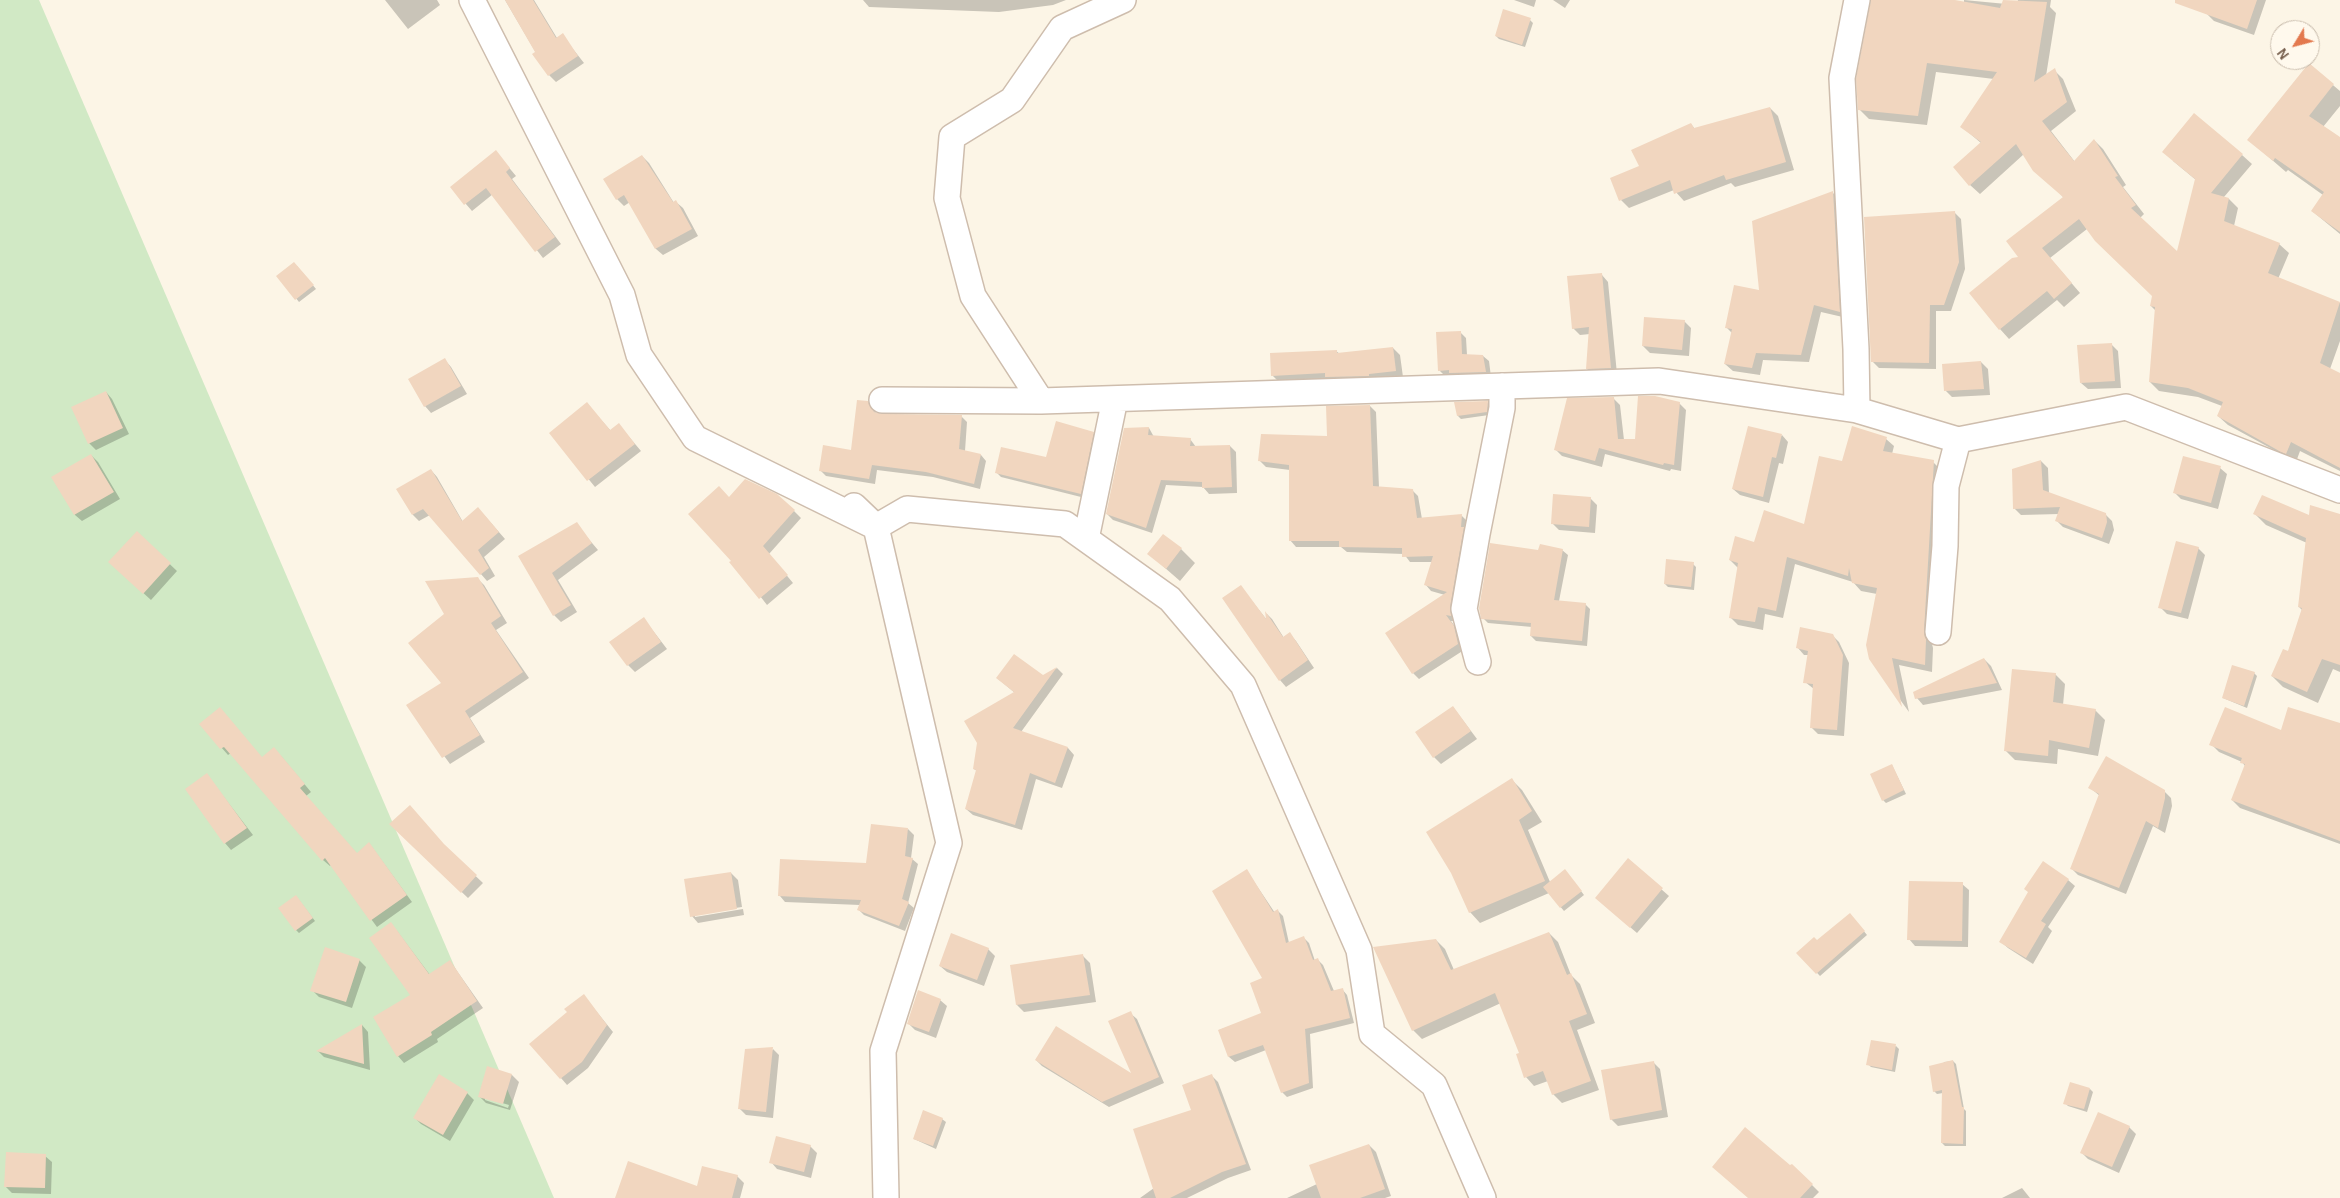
<!DOCTYPE html>
<html>
<head>
<meta charset="utf-8">
<style>
	body { margin:0 }
	#map { position:relative; width:2340px; height:1198px; overflow:hidden; background:#fcf5e6; font-family:"Alegreya Sans",sans-serif }
	canvas { display:block }
	.north { position:absolute; left:2270px; top:20px; width:50px; height:50px; box-sizing:border-box; background:#fff9ed; border:1px solid #c8bbac; border-radius:50%; rotate:233deg; font-size:14px; font-weight:700; line-height:20px; text-align:center; color:#755d4b }
	.north::after { content:''; display:block; margin:auto; width:18px; height:22px; background:#e3794e; clip-path:polygon(50% 0,100% 100%,50% 72%,0 100%) }
</style>
</head>
<body>
<div id="map">
<canvas width="2340" height="1198"></canvas>
<div class="north">N</div>
</div>
<script>
const ctx = document.querySelector('canvas').getContext('2d');
ctx.lineJoin = 'round';
function fill(path, color) { ctx.fillStyle = color; ctx.fill(path, 'evenodd'); }
const shape = rows => new Path2D(rows.map(r => 'M' + r).join(''));
function trace(path, color, width, dash) { ctx.strokeStyle = color; ctx.lineWidth = width; ctx.lineCap = dash ? 'butt' : 'round'; ctx.setLineDash(dash || []); ctx.stroke(path); }
const green = shape([
	[0,0,39,0,554,1198,0,1198]
]);
const shadow = shape([
	[385,0,437,0,440,5,408,29],
	[505,0,534,0,557,38,562,35,584,63,556,82,549,75],
	[863,0,1066,0,1053,5,999,12,869,7],
	[1514,0,1536,0,1534,7],
	[1553,0,1570,0,1565,8],
	[1872,0,1941,0,1964,3,1964,0,2017,5,2018,0,2051,0,2050,7,2056,13,2046,76,2054,70,2063,79,2076,111,2051,131,2075,162,2094,140,2103,149,2126,185,2123,187,2144,214,2140,218,2178,253,2196,180,2173,161,2242,155,2252,164,2224,197,2229,199,2238,208,2234,226,2279,244,2289,253,2278,279,2340,303,2340,341,2330,369,2340,375,2340,471,2300,451,2296,462,2228,425,2218,416,2222,406,2198,397,2159,391,2150,382,2156,311,2151,306,2154,295,2087,229,2050,258,2080,293,2064,307,2057,300,2009,339,2000,329,1970,293,2021,258,2064,198,2024,154,1980,194,1970,185,1981,143,1962,127,1994,79,1936,72,1927,125,1869,119,1859,109],
	[2212,0,2266,0,2254,35,2214,21,2207,14],
	[1530,20,1533,23,1525,47,1499,39,1496,36],
	[2309,65,2340,91,2340,106,2323,127,2340,139,2340,234,2312,211,2323,195,2288,170,2286,172,2249,140],
	[1770,108,1778,116,1794,170,1735,187,1731,183,1684,201,1674,190,1629,208,1621,200,1641,167,1632,151,1691,124,1695,129],
	[496,152,516,176,512,179,561,244,543,258,493,194,472,211,452,188],
	[642,156,649,163,674,203,676,202,683,208,698,236,663,255,656,249,630,202,624,206,617,199],
	[1833,193,1841,200,1847,318,1821,312,1809,362,1763,360,1760,375,1733,371,1725,364,1732,333,1727,328,1761,291,1753,222],
	[1954,212,1961,219,1965,269,1951,311,1936,311,1936,369,1879,368,1872,361],
	[297,266,316,289,299,302,278,276],
	[1602,275,1608,282,1617,374,1594,375,1587,369,1590,334,1580,335,1573,328],
	[1684,321,1691,328,1689,356,1650,353,1643,346],
	[1460,332,1466,338,1467,355,1483,356,1489,361,1491,377,1445,376,1439,370],
	[2111,344,2118,351,2121,388,2088,389,2081,383],
	[1393,348,1400,355,1403,377,1279,382,1272,375,1336,351,1340,354],
	[445,360,451,367,467,394,431,413,425,406],
	[1981,362,1988,369,1990,395,1952,397,1945,390],
	[106,392,112,399,129,434,96,450,89,443],
	[1613,398,1620,405,1624,440,1636,440,1679,403,1686,410,1681,471,1671,469,1670,471,1605,454,1602,467,1562,456,1555,449],
	[1487,402,1490,405,1489,415,1461,419,1458,416,1456,403],
	[867,403,877,414,961,416,967,422,965,451,981,455,986,461,980,489,933,477,877,470,875,484,826,476,820,470,852,451],
	[587,404,611,431,625,432,641,451,595,487,551,433],
	[1370,406,1376,412,1379,488,1412,490,1418,496,1422,519,1461,515,1468,522,1457,621,1451,621,1460,634,1464,650,1419,679,1413,673,1445,595,1431,591,1425,584,1433,562,1410,562,1404,554,1347,552,1341,547,1296,547,1290,540,1290,470,1266,467,1259,460,1328,437],
	[1149,428,1154,437,1190,439,1196,447,1230,446,1236,452,1237,493,1209,494,1203,487,1166,485,1152,533,1113,520,1107,514,1125,430],
	[1093,433,1097,437,1085,498,1001,477,997,473,1047,458],
	[1782,435,1788,442,1783,464,1779,463,1769,503,1740,495,1733,489],
	[1886,439,1894,446,1892,454,1933,462,1941,470,1931,640,1933,648,1932,672,1899,665,1909,712,1870,658,1877,594,1861,591,1853,582,1795,564,1783,618,1765,614,1763,630,1738,625,1730,617,1738,568,1730,560,1755,543,1805,526,1843,462],
	[91,455,98,462,120,499,82,521,75,515,53,477],
	[2041,461,2048,468,2049,494,2105,514,2112,521,2114,530,2109,544,2063,527,2057,521,2059,514,2021,515,2014,508,2013,470],
	[2220,468,2227,474,2218,509,2181,499,2175,493],
	[431,470,437,477,463,522,485,516,505,539,484,557,495,576,487,581,430,515,419,521,413,515,398,489],
	[729,498,794,511,801,518,769,554,793,583,767,605,733,561],
	[1590,498,1597,505,1595,533,1559,530,1552,523],
	[2255,514,2310,517,2340,515,2340,672,2333,669,2318,703,2283,687,2272,676,2288,653,2302,610,2299,607,2307,543,2266,525],
	[576,524,598,550,558,580,577,612,561,622,554,615,520,556],
	[137,533,177,571,151,600,117,569],
	[2198,548,2205,555,2188,619,2167,614,2160,607],
	[1181,549,1195,563,1180,581,1149,554],
	[1562,550,1568,555,1559,601,1585,604,1590,609,1587,646,1536,641,1531,636,1532,627,1488,623,1483,618,1539,551],
	[1693,564,1696,567,1694,590,1668,587,1665,584],
	[477,578,484,585,507,623,496,630,529,678,470,718,485,742,450,764,407,705,443,683,446,614],
	[1241,587,1267,620,1267,614,1272,619,1284,638,1290,634,1296,641,1314,668,1286,687,1280,680],
	[644,619,667,649,635,672,628,665],
	[1832,635,1839,642,1849,663,1844,736,1818,734,1811,727,1814,689,1805,682,1809,655,1804,655,1798,648],
	[1984,659,1991,666,2002,690,1923,705,1917,698],
	[1057,668,1063,674,1021,732,1068,748,1074,755,1062,788,1036,779,1022,830,973,815,966,809,977,771,974,769,1015,693,997,678,1043,677],
	[2254,673,2257,676,2247,708,2223,698],
	[2055,674,2065,684,2063,705,2095,710,2105,720,2098,756,2058,749,2057,764,2015,760,2005,750],
	[1453,707,1477,739,1441,764,1434,757],
	[201,724,263,758,281,756,311,792,306,796,357,854,369,843,412,902,377,927,331,865,330,866,323,860,231,753,228,755],
	[2340,724,2340,844,2240,808,2232,800,2245,766,2242,762,2219,752,2211,744],
	[1892,765,1906,794,1886,803,1883,800],
	[207,775,253,835,231,850,225,843],
	[1512,780,1522,790,1542,822,1528,830,1550,882,1568,874,1584,895,1564,911,1549,893,1480,923,1470,912],
	[2089,787,2164,791,2171,798,2172,806,2165,833,2153,826,2126,894,2078,875,2071,868,2100,796],
	[390,824,448,850,483,883,468,898],
	[908,829,914,835,911,858,918,864,908,903,914,908,905,931,864,915,858,909,860,905,785,902,780,896,867,865],
	[1628,860,1669,896,1637,933,1603,904],
	[1247,871,1275,913,1278,911,1283,916,1289,943,1304,938,1309,943,1315,961,1318,960,1323,965,1334,991,1342,989,1347,995,1354,1023,1310,1034,1313,1088,1287,1097,1282,1092,1266,1050,1235,1062,1229,1057,1219,1030,1262,1014,1264,978],
	[731,873,738,880,742,907,695,914,695,917,743,909,744,915,698,923,692,916],
	[2068,880,2075,886,2048,927,2052,931,2033,964,2008,948,2001,942,2029,893],
	[1962,884,1969,890,1968,947,1915,946,1909,939],
	[299,900,315,921,299,933,296,930],
	[1853,918,1867,935,1820,976,1798,953],
	[397,931,430,975,450,961,483,1008,437,1039,438,1042,404,1063,398,1056,412,996],
	[1549,933,1558,942,1571,975,1580,984,1595,1023,1577,1030,1599,1090,1562,1103,1553,1094,1548,1081,1534,1086,1526,1077,1521,1054,1501,1003,1422,1039,1413,1030,1436,940,1445,949,1454,970],
	[988,949,995,956,984,986,947,972,940,966],
	[1083,956,1090,963,1096,1002,1024,1012,1017,1005,1011,966],
	[359,960,366,967,352,1008,319,997,312,990],
	[584,996,613,1032,588,1068,567,1085,561,1078],
	[940,1000,947,1006,936,1038,915,1030,908,1023],
	[1130,1013,1137,1019,1164,1083,1109,1107,1042,1066,1036,1060,1133,1076],
	[362,1025,368,1032,370,1070,324,1057,318,1051],
	[1896,1046,1899,1049,1895,1072,1871,1067,1868,1064],
	[773,1049,779,1055,773,1118,746,1115,739,1108],
	[1953,1061,1956,1064,1964,1109,1966,1111,1966,1146,1945,1146,1942,1143,1943,1093,1937,1094,1934,1091,1944,1062],
	[1653,1062,1660,1069,1668,1117,1618,1126,1611,1119],
	[488,1067,512,1075,519,1082,510,1110,486,1103,479,1096],
	[485,1098,509,1105,508,1108,485,1100],
	[1212,1076,1218,1082,1251,1170,1228,1178,1187,1198,1140,1198,1154,1188],
	[2090,1089,2093,1092,2087,1112,2068,1106,2065,1103],
	[467,1093,474,1100,450,1141,421,1124,415,1118],
	[942,1119,946,1122,936,1149,914,1139],
	[2129,1127,2136,1134,2119,1173,2088,1159,2081,1152],
	[1369,1145,1376,1152,1391,1196,1385,1198,1287,1198,1317,1184],
	[810,1146,817,1153,811,1178,777,1169,771,1162],
	[45,1156,52,1162,51,1194,12,1193,5,1186],
	[1792,1165,1819,1192,1813,1198,1749,1198],
	[737,1176,744,1183,740,1198,696,1198],
	[2022,1188,2030,1198,2002,1198]
]);
const building = shape([
	[505,0,533,0,556,38,563,33,578,56,548,76,532,54,535,52],
	[1871,0,1955,0,2000,8,2003,0,2047,2,2034,82,2055,68,2067,102,2042,121,2074,161,2094,139,2118,176,2115,177,2136,205,2131,208,2177,251,2195,179,2162,152,2194,113,2243,154,2211,193,2229,198,2224,221,2280,243,2268,273,2340,302,2320,363,2340,373,2340,468,2291,442,2286,454,2281,452,2217,416,2223,402,2188,388,2149,382,2155,307,2150,306,2152,296,2095,241,2079,219,2042,248,2072,283,2054,299,2047,291,1999,330,1969,293,2012,258,2018,257,2006,241,2063,197,2033,171,2016,144,1969,186,1953,167,1981,142,1960,127,1997,72,1927,63,1918,116,1858,110,1856,79],
	[2175,0,2257,0,2247,29,2175,3],
	[1503,9,1531,18,1522,45,1495,36],
	[2309,63,2334,84,2309,116,2340,137,2340,232,2311,211,2324,192,2275,158,2273,161,2247,140],
	[1770,107,1786,162,1726,180,1724,175,1674,194,1670,180,1619,201,1610,178,1639,166,1631,150,1691,123,1694,128],
	[496,150,510,168,506,172,555,237,535,252,486,188,464,205,450,187],
	[642,155,673,202,676,200,692,229,655,249,624,195,616,200,603,179],
	[1833,191,1840,312,1814,305,1801,355,1756,353,1752,368,1724,364,1732,329,1725,328,1734,285,1759,290,1752,221],
	[1955,211,1959,262,1944,305,1930,305,1929,363,1871,362,1864,217],
	[294,262,314,285,295,300,276,276],
	[1602,273,1611,368,1586,369,1589,327,1572,329,1567,276],
	[1644,317,1685,320,1682,350,1642,346],
	[1461,331,1462,354,1483,355,1486,372,1449,373,1449,370,1438,371,1436,332],
	[2112,343,2115,381,2080,383,2077,345],
	[1393,347,1396,371,1369,374,1369,376,1325,377,1325,373,1271,376,1270,353,1337,350,1337,353],
	[445,358,461,386,424,407,408,379],
	[1981,361,1984,389,1944,391,1942,364],
	[106,391,123,428,88,444,71,407],
	[1638,396,1655,396,1680,402,1674,465,1664,463,1663,465,1599,448,1595,461,1554,450,1567,398,1614,397,1618,439,1635,439],
	[857,400,868,401,874,412,881,414,962,415,959,449,981,454,974,484,926,472,872,465,869,479,819,471,823,445,851,450],
	[1488,401,1487,412,1457,416,1454,402],
	[587,402,610,430,619,423,635,444,587,481,549,433],
	[1370,405,1373,486,1413,489,1417,518,1462,514,1461,527,1464,527,1450,607,1451,616,1446,615,1454,626,1458,644,1412,674,1385,633,1447,592,1424,585,1433,556,1402,557,1402,548,1339,547,1339,541,1289,541,1289,465,1258,461,1261,434,1327,436,1326,406],
	[1056,421,1094,432,1081,494,995,473,1001,447,1046,457],
	[1748,426,1782,434,1776,458,1772,457,1763,497,1732,489],
	[1852,426,1887,437,1883,451,1934,460,1924,631,1926,639,1925,665,1892,658,1902,707,1869,659,1866,645,1877,588,1852,583,1849,568,1848,576,1787,557,1776,611,1758,607,1755,622,1729,618,1738,563,1729,560,1735,536,1754,542,1764,510,1804,524,1819,456,1842,461],
	[1149,427,1148,435,1191,438,1190,446,1230,445,1232,487,1202,488,1202,482,1161,480,1146,528,1106,514,1124,428],
	[91,454,114,492,74,515,51,477],
	[2183,456,2221,466,2211,503,2173,493],
	[2041,460,2043,490,2106,513,2107,522,2102,538,2055,521,2060,507,2013,509,2012,469],
	[431,469,462,521,478,507,499,532,478,550,489,568,480,575,423,509,412,515,396,489],
	[745,479,777,494,795,510,763,546,788,575,759,599,729,562,731,561,688,514,719,486,729,497],
	[1553,494,1591,497,1589,527,1551,524],
	[2262,495,2309,515,2310,505,2340,514,2340,665,2322,659,2307,692,2271,676,2283,649,2288,651,2302,608,2298,607,2306,538,2253,514],
	[577,522,592,543,552,573,571,605,553,616,518,556],
	[137,531,171,563,143,594,108,562],
	[1163,534,1182,548,1166,569,1147,554],
	[2176,541,2199,547,2181,613,2158,608],
	[1490,543,1538,550,1540,544,1563,549,1554,600,1586,603,1582,641,1530,636,1531,623,1481,619,1479,608],
	[1666,559,1694,562,1691,587,1664,584],
	[478,577,501,616,491,623,523,672,465,711,480,735,442,758,406,705,441,683,408,643,444,614,425,581],
	[1241,585,1266,619,1265,611,1283,637,1290,632,1308,660,1279,681,1222,598],
	[644,617,661,642,627,666,609,642],
	[1800,627,1833,634,1843,655,1837,730,1810,728,1813,684,1803,683,1808,651,1796,648],
	[1014,654,1043,675,1057,667,1013,728,1068,747,1055,783,1030,773,1015,825,965,809,976,770,973,769,977,743,964,721,1014,692,996,678],
	[1984,658,1997,683,1915,699,1913,692],
	[2232,665,2255,672,2244,706,2222,698],
	[2012,669,2056,673,2053,702,2096,709,2089,748,2049,740,2048,756,2004,751],
	[1453,706,1471,731,1433,758,1415,732],
	[220,707,262,757,274,747,305,784,300,788,357,853,369,842,407,895,370,921,325,858,322,861,224,747,220,749,199,724],
	[2225,707,2281,730,2288,707,2340,723,2340,841,2231,800,2245,764,2240,763,2242,758,2209,745],
	[2106,756,2165,790,2165,798,2158,828,2146,821,2119,888,2070,869,2099,794,2088,788],
	[1892,764,1904,790,1882,801,1870,774],
	[207,773,247,828,224,844,185,789],
	[1512,778,1532,811,1519,820,1545,881,1469,913,1451,873,1426,832],
	[410,805,444,844,477,875,461,893,389,824],
	[871,824,908,828,905,856,913,858,902,899,909,902,899,926,857,910,861,900,778,896,780,859,866,863],
	[1628,858,1663,888,1630,928,1595,898],
	[2043,861,2069,879,2041,921,2046,924,2026,958,1999,942,2028,892,2024,889],
	[1247,869,1273,912,1278,909,1286,943,1304,936,1313,960,1318,958,1331,991,1343,988,1350,1018,1305,1029,1309,1083,1281,1093,1263,1045,1228,1057,1218,1030,1261,1013,1250,983,1262,978,1212,891],
	[1565,869,1582,891,1560,908,1543,887],
	[731,872,737,909,690,917,684,879],
	[1909,881,1963,882,1962,941,1907,940],
	[296,895,313,918,295,931,278,908],
	[1850,913,1865,931,1816,974,1796,953,1814,937,1817,940],
	[391,922,429,974,450,960,477,1001,431,1032,432,1035,397,1057,373,1017,410,995,369,938],
	[1549,932,1567,975,1571,973,1587,1014,1569,1021,1591,1081,1552,1095,1543,1071,1524,1078,1516,1054,1519,1053,1495,993,1412,1031,1373,947,1436,939,1451,970],
	[951,933,989,948,977,980,939,966],
	[325,947,360,959,346,1002,310,991],
	[1083,954,1090,995,1016,1005,1010,965],
	[918,990,941,999,929,1032,907,1024],
	[584,994,607,1025,582,1062,560,1079,529,1044,567,1012,564,1009],
	[1131,1011,1159,1077,1102,1102,1035,1060,1056,1026,1131,1073,1108,1021],
	[362,1024,364,1064,316,1051],
	[1871,1040,1896,1044,1892,1070,1866,1065],
	[773,1047,766,1112,738,1109,745,1049],
	[1953,1060,1962,1107,1964,1107,1963,1144,1941,1143,1942,1090,1933,1092,1929,1066],
	[1654,1061,1662,1110,1610,1120,1601,1070],
	[487,1066,512,1074,503,1104,478,1097],
	[439,1074,468,1092,443,1135,413,1118],
	[1212,1074,1246,1164,1222,1172,1170,1198,1156,1198,1133,1129,1191,1110,1182,1085],
	[2070,1082,2090,1088,2084,1109,2063,1104],
	[923,1110,943,1118,933,1146,913,1139],
	[2098,1112,2130,1126,2112,1167,2080,1153],
	[1745,1127,1790,1165,1792,1164,1813,1184,1800,1198,1748,1198,1712,1167],
	[776,1136,811,1145,804,1172,769,1163],
	[1369,1144,1385,1189,1360,1198,1321,1198,1309,1165],
	[6,1152,46,1154,45,1188,4,1187],
	[628,1161,697,1186,702,1166,738,1175,732,1198,615,1198]
]);
const street = shape([
	[472,0,622,295,639,355,695,438,876,527,854,506],
	[1123,0,1062,28,1012,100,952,137,947,198,973,296,1041,401,1659,381,1857,410,1958,440,2126,407,2340,490],
	[882,400,1041,401],
	[1857,410,1856,349,1842,78,1857,0],
	[1086,539,1115,399],
	[1938,632,1945,546,1946,486,1958,440],
	[1478,662,1464,609,1477,534,1502,408,1502,386],
	[886,1198,883,1051,949,843,876,527,907,509,1065,524,1170,599,1243,685,1359,950,1372,1034,1434,1085,1483,1198]
]);
fill(green, '#d1e9c5');
fill(shadow, '#0003');
fill(building, '#f1d6bf');
trace(street, '#cebdad', 28);
trace(street, '#fff', 25);
</script>
</body>
</html>
